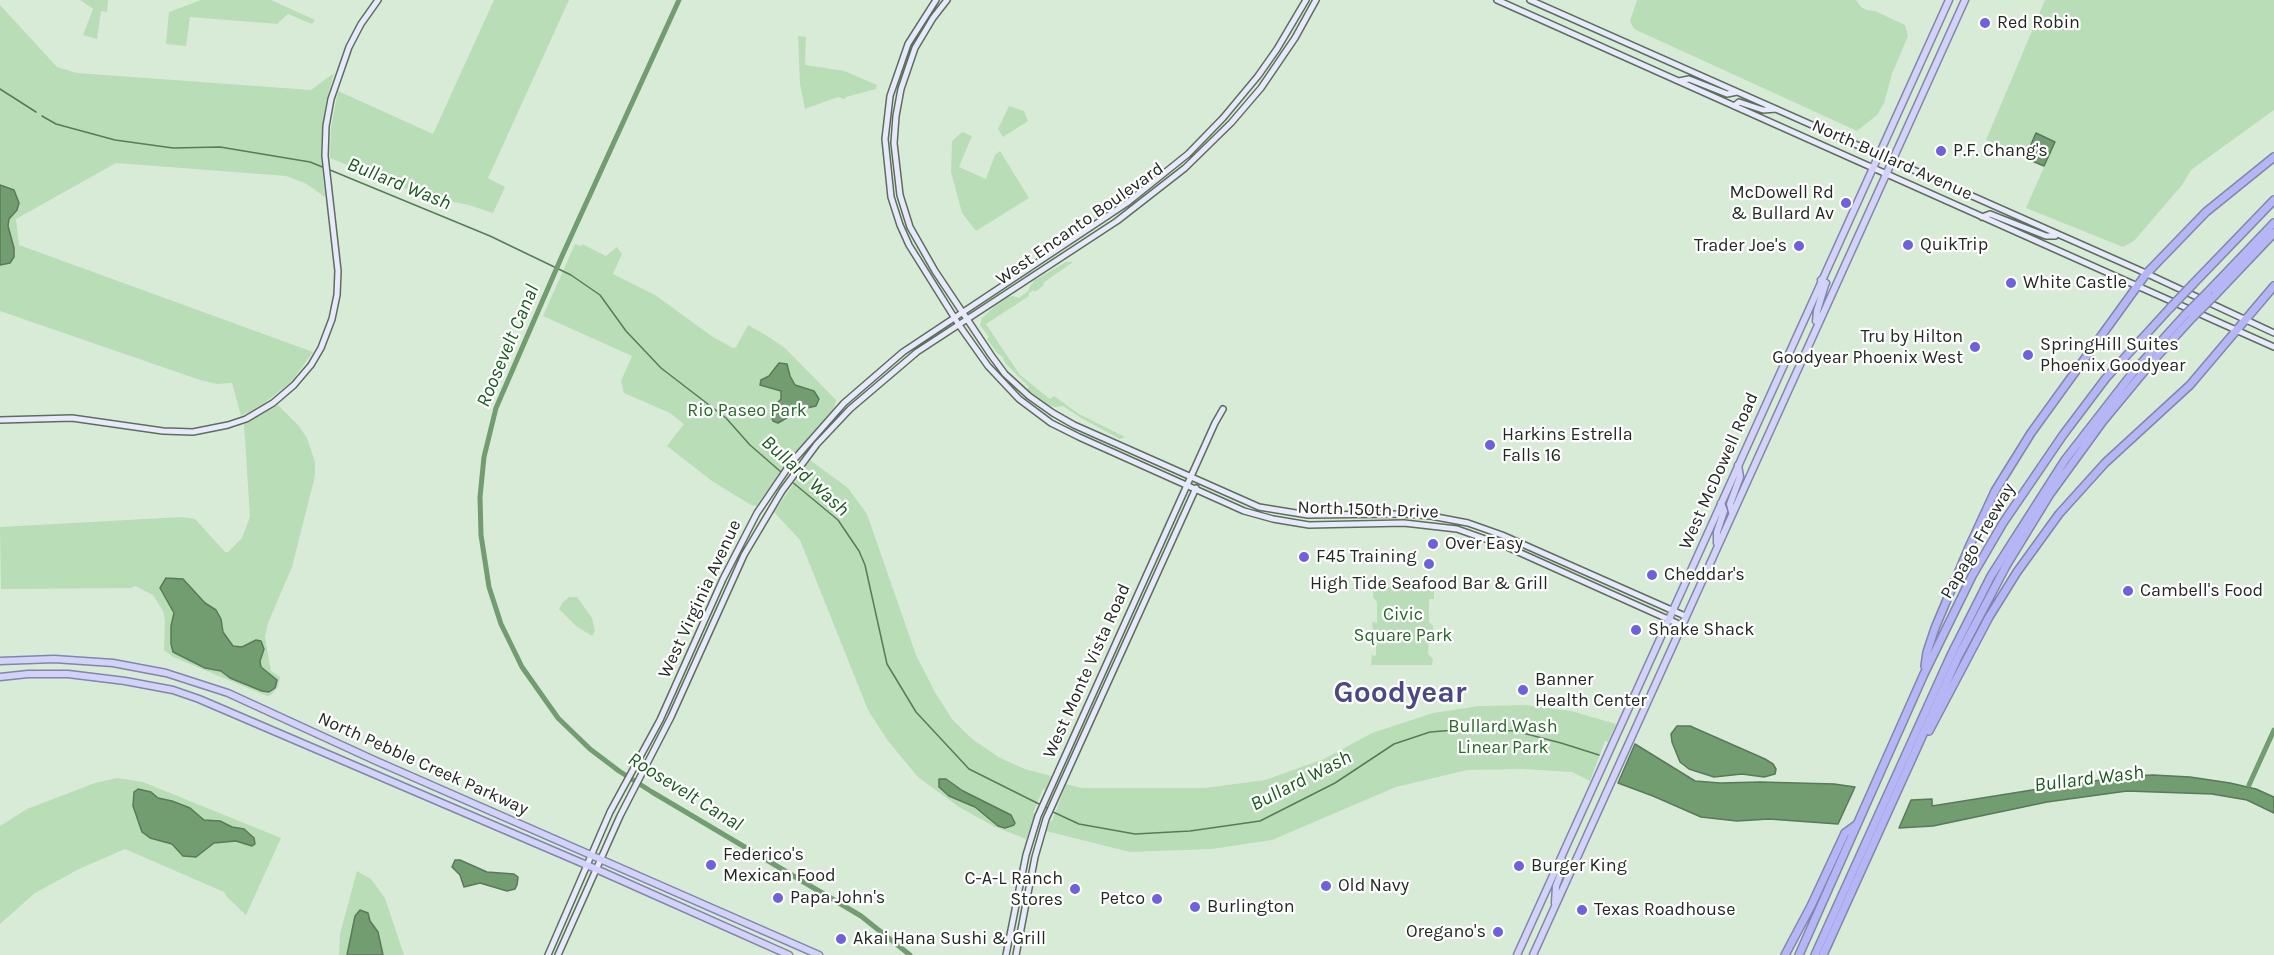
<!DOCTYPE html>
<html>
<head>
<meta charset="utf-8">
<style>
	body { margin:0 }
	canvas { display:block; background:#d7ebd6 }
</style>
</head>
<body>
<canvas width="2274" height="955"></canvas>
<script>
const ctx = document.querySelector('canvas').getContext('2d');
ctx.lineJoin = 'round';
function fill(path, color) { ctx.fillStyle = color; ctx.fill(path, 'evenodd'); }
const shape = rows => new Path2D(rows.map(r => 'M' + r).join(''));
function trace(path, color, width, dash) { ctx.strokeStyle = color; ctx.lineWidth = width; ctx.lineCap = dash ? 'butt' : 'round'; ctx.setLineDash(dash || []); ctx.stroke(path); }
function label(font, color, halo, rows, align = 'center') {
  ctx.font = font + ' Karla,sans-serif'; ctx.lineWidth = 4.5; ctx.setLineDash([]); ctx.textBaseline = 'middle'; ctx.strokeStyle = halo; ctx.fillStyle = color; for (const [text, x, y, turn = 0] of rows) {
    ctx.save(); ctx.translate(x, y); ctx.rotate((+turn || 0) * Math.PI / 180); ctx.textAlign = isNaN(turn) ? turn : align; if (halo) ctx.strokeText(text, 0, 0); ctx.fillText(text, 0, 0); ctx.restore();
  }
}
const green = shape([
	[80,0,108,0,107,12,101,11,97,39,83,35,93,9],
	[201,0,271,0,315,20,312,24,288,14,277,24,190,17,186,46,166,44,169,12],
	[494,0,569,0,488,178,505,187,493,213,469,205,424,196,330,158,331,127,338,91,433,134],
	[1637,0,1856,0,1861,7,1867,10,1875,11,1905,25,1908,36,1892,74,1884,103,1877,115,1857,131,1634,29,1630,21],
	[2045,0,2274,0,2274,110,2191,170,2182,185,2134,241,2123,247,2026,208,2055,142,2036,133,2025,158,1986,140],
	[0,5,57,67,77,73,311,90,334,73,326,102,322,131,321,157,325,197,305,183,286,176,116,163,16,219,19,245,313,352,291,382,262,405,241,416,232,383,217,384,200,380,0,311],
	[798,36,806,37,805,65,844,71,877,85,876,89,846,97,845,99,838,97,805,109,800,84],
	[1009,106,1024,111,1028,121,1003,137,998,129],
	[962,132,972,136,959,167,986,179,995,155,1000,151,1029,198,976,231,962,213,951,172,952,141],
	[575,244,581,246,582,244,606,256,617,247,622,254,613,274,655,295,713,337,733,348,736,347,748,325,769,337,785,348,836,400,834,408,792,457,756,506,751,505,712,481,667,446,684,424,670,413,624,393,621,381,632,356,543,316],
	[1066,262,1073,262,1043,283,1044,285,1035,292,1034,290,1028,294,1029,296,986,324,1020,375,1050,399,1054,396,1079,414,1125,437,1120,439,1081,418,1063,406,1055,407,1048,405,1027,389,1029,387,1006,364,1002,356,998,354,987,339,989,337,980,325,982,318,996,305,1008,297,1013,296,1019,298,1028,291,1030,286,1035,280],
	[278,405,299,426,307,438,315,462,315,476,292,567,268,623,265,637,271,671,280,677,278,687,271,695,267,696,173,657,164,650,165,620,163,611,153,595,135,586,131,588,1,589,0,527,181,517,195,519,225,552,228,552,242,538,250,517,244,424],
	[810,460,848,488,867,514,916,655,936,694,952,719,972,739,1000,758,1025,769,1051,776,1045,790,1043,789,1033,813,1035,814,1026,839,993,826,959,807,918,777,888,741,868,710,800,540,774,512],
	[1383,587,1424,587,1434,591,1434,599,1429,599,1429,622,1433,626,1433,638,1429,637,1428,654,1433,659,1432,665,1371,665,1372,654,1374,656,1376,655,1376,637,1373,633,1372,622,1377,623,1377,602,1373,597,1373,591],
	[569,597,577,597,592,618,595,631,592,636,576,626,559,609,563,602],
	[1525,705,1571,711,1616,724,1608,742,1605,741,1590,781,1572,772,1522,769,1467,770,1396,787,1272,840,1212,849,1130,852,1046,831,1050,821,1052,821,1066,784,1081,788,1205,788,1265,780,1324,759,1372,733,1433,713,1479,706],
	[117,778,143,782,281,838,246,915,227,897,224,892,125,849,79,869,35,893,0,924,0,826,27,809,95,783],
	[357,871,371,879,385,898,404,955,339,955,340,934]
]);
const water = shape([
	[2036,133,2055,142,2044,166,2025,158,2036,133],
	[0,185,14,190,19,203,17,210,9,219,8,226,14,248,14,257,10,263,0,265,0,185],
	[779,363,787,364,790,376,795,385,814,391,819,399,816,406,802,409,778,423,773,421,771,416,772,409,781,399,781,391,760,385,761,380,769,376,779,363],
	[166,578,183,579,205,603,216,610,221,619,223,632,233,646,242,647,256,640,261,641,264,649,260,661,261,667,277,680,275,688,269,692,262,691,230,678,221,671,205,668,173,652,171,644,171,626,174,613,160,588,166,578],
	[1677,726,1690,726,1765,759,1773,764,1776,769,1775,774,1764,777,1742,774,1714,777,1689,769,1680,762,1672,742,1671,734,1677,726],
	[1635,744,1695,781,1720,783,1760,782,1834,784,1855,787,1838,824,1769,819,1737,821,1701,817,1653,796,1618,783,1635,744],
	[2153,775,2190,777,2230,783,2256,789,2274,797,2274,813,2247,800,2212,794,2127,791,2047,802,1933,826,1899,828,1911,800,1932,799,1932,806,2051,787,2130,776,2153,775],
	[939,779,946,779,963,791,1011,815,1015,823,1014,825,1005,828,998,826,975,807,949,796,939,787,939,779],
	[138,789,151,792,158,798,172,801,190,808,204,820,220,821,232,827,244,829,254,838,255,844,252,846,236,841,214,843,196,857,183,856,172,844,150,838,142,832,133,806,134,792,138,789],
	[455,860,460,860,487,872,514,874,518,877,517,885,515,889,507,891,480,883,464,887,460,875,452,867,455,860],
	[360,910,368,913,370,921,378,932,383,955,347,955,355,916,360,910]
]);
const stream = shape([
	[0,89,36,112],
	[42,116,56,124,115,140,173,148,220,147,310,162,325,168],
	[330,170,490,236,571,275,600,295,626,331,661,368,726,418,750,445,781,472],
	[791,481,838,520,859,551,865,565,887,664,916,712,969,769,1047,808],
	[1051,811,1079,824,1135,834,1190,831,1260,821,1335,783,1394,744,1430,732,1468,729,1515,731,1561,743,1599,755]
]);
const canal = shape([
	[679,0,562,256,496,408,484,457,480,497,481,535,489,587,501,624,522,667,558,718,590,749,619,771,652,792,861,916,910,955],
	[2249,785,2274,730]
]);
const secondary = shape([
	[936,0,908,44,890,96,885,139,891,197,900,225,909,245,959,325,988,366,1019,399,1051,423,1079,437,1244,511,1273,519,1309,525,1404,523,1457,529,1505,546,1681,625],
	[947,0,933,18,915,48,901,89,896,116,894,143,900,195,910,227,935,271,991,355,1005,374,1029,396,1053,413,1074,425,1259,507,1308,515,1403,514,1431,516,1468,523,1502,535,1685,616],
	[1497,0,2274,347],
	[1530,0,2139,270,2274,333],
	[1679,81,1689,79,1727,94,1737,92],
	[1734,106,1739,102,1763,110,1776,109],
	[1982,217,1990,214,2046,236,2055,236],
	[0,420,72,418,163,431,193,432,228,425,246,419,273,403,294,385,311,365,321,348,332,319,337,295,338,271,325,156,326,126,331,99,349,47,361,24,378,0],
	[548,955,610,812,660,720,723,579,757,513,791,463,844,403,903,352,1127,203,1188,154,1223,118,1258,76,1277,49,1306,0],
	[558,955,620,816,671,717,744,555,782,491,817,444,850,409,917,352,1117,221,1185,168,1231,123,1261,88,1295,38,1316,0],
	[1006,955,1026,855,1038,816,1215,423,1223,409],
	[1016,955,1035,857,1046,819,1196,488]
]);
const primary = shape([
	[1816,321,1817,311,1825,285,1826,283,1821,280],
	[1732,512,1730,504,1740,477,1738,465],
	[1717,543,1717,532,1724,511,1721,503],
	[0,661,54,659,113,663,166,673,228,693,374,760,819,955],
	[0,677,28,674,68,674,125,681,173,690,199,699,596,869,789,955],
	[1555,903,1556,886,1564,865,1561,858],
	[1517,955,1949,0],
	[1533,955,1965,0]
]);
const highway = shape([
	[2193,284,2274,200],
	[2208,292,2274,223],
	[2215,295,2274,233],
	[1925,666,1927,652,1935,628,1970,545,1995,491,2031,433,2146,274,2206,212,2274,157],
	[1929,731,1989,617,2017,572,2059,514,2105,463,2190,385,2274,286],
	[1785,955,1811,906,1845,833,1856,825],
	[1799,955,1924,674,1972,576,2003,523,2063,435,2106,378,2170,308],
	[1815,955,1951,655,1991,576,2065,460,2135,370,2185,315],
	[1823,955,1958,657,2006,566,2050,494,2103,421,2151,363,2192,318]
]);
const highwayBridge = shape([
	[2170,308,2193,284],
	[2185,315,2208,292],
	[2192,318,2215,295]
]);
const markers = [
	[1985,23,6,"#6f61db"],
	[1941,151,6,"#6f61db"],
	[1846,203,6,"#6f61db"],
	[1908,245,6,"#6f61db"],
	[1799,246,6,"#6f61db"],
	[2011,283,6,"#6f61db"],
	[1975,347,6,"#6f61db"],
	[2028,355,6,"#6f61db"],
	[1490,445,6,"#6f61db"],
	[1433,544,6,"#6f61db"],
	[1304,557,6,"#6f61db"],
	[1429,564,6,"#6f61db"],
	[1652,575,6,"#6f61db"],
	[2128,591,6,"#6f61db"],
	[1636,630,6,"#6f61db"],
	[1523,690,6,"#6f61db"],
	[711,865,6,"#6f61db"],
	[1519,866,6,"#6f61db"],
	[1326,886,6,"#6f61db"],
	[1075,889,6,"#6f61db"],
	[778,898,6,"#6f61db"],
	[1157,899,6,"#6f61db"],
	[1195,907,6,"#6f61db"],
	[1582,910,6,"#6f61db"],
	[1498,932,6,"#6f61db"],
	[841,939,6,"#6f61db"]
];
const poiNames = [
	["Red Robin",1997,23],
	["P.F. Chang's",1953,151],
	["McDowell Rd",1834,193,"right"],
	["& Bullard Av",1834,214,"right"],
	["QuikTrip",1920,245],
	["Trader Joe's",1787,246,"right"],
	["White Castle",2023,283],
	["Tru by Hilton",1963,337,"right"],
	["Goodyear Phoenix West",1963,358,"right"],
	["SpringHill Suites",2040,345],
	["Phoenix Goodyear",2040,366],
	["Harkins Estrella",1502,435],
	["Falls 16",1502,456],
	["Over Easy",1445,544],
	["F45 Training",1316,557],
	["Cheddar's",1664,575],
	["High Tide Seafood Bar & Grill",1429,584,"center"],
	["Cambell's Food",2140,591],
	["Shake Shack",1648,630],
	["Banner",1535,680],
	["Health Center",1535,701],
	["Federico's",723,855],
	["Mexican Food",723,876],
	["Burger King",1531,866],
	["C-A-L Ranch",1063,879,"right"],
	["Stores",1063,900,"right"],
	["Old Navy",1338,886],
	["Papa John's",790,898],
	["Petco",1145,899,"right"],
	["Burlington",1207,907],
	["Texas Roadhouse",1594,910],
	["Oregano's",1486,932,"right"],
	["Akai Hana Sushi & Grill",853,939]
];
const streetNames = [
	["North Bullard Avenue",1892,160,24],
	["West Encanto Boulevard",1080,224,-35],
	["West McDowell Road",1719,471,-66],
	["North 150th Drive",1368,510,2],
	["Papago Freeway",1978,541,-60],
	["West Virginia Avenue",700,599,-65],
	["West Monte Vista Road",1087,671,-66],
	["North Pebble Creek Parkway",423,764,24]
];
const parkNames = [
	["Rio Paseo Park",747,411],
	["Civic",1403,615],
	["Square Park",1403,636],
	["Bullard Wash",1503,727],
	["Linear Park",1503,748]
];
const waterNames = [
	["Bullard Wash",399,184,22],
	["Roosevelt Canal",508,346,-67],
	["Bullard Wash",805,476,42],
	["Bullard Wash",2089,779,-7],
	["Bullard Wash",1301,781,-27],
	["Roosevelt Canal",685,792,32]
];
const townNames = [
	["Goodyear",1400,693]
];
fill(green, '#b9deb7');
fill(water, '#719d70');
trace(water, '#597a59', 1.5);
trace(stream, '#597a59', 1.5);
trace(canal, '#719d70', 5);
trace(secondary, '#5d6f5c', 8);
trace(primary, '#8285ac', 9);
trace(highway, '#8285ac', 10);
trace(secondary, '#e9e9fd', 5);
trace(primary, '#d3d3fa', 6);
trace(highway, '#b6b6f7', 7);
trace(highwayBridge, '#8285ac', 10, []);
trace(highwayBridge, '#b6b6f7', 7);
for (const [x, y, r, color] of markers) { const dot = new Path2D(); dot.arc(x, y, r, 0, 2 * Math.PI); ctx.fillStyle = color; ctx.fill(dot); trace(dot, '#fff', 2); }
label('18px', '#222922', '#fff', poiNames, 'left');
label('18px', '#222922', '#fff', streetNames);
label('18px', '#29672b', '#fff', parkNames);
label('italic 20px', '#1b5a1f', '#fff', waterNames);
label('bold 30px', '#4c4886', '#fff', townNames);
</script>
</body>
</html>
